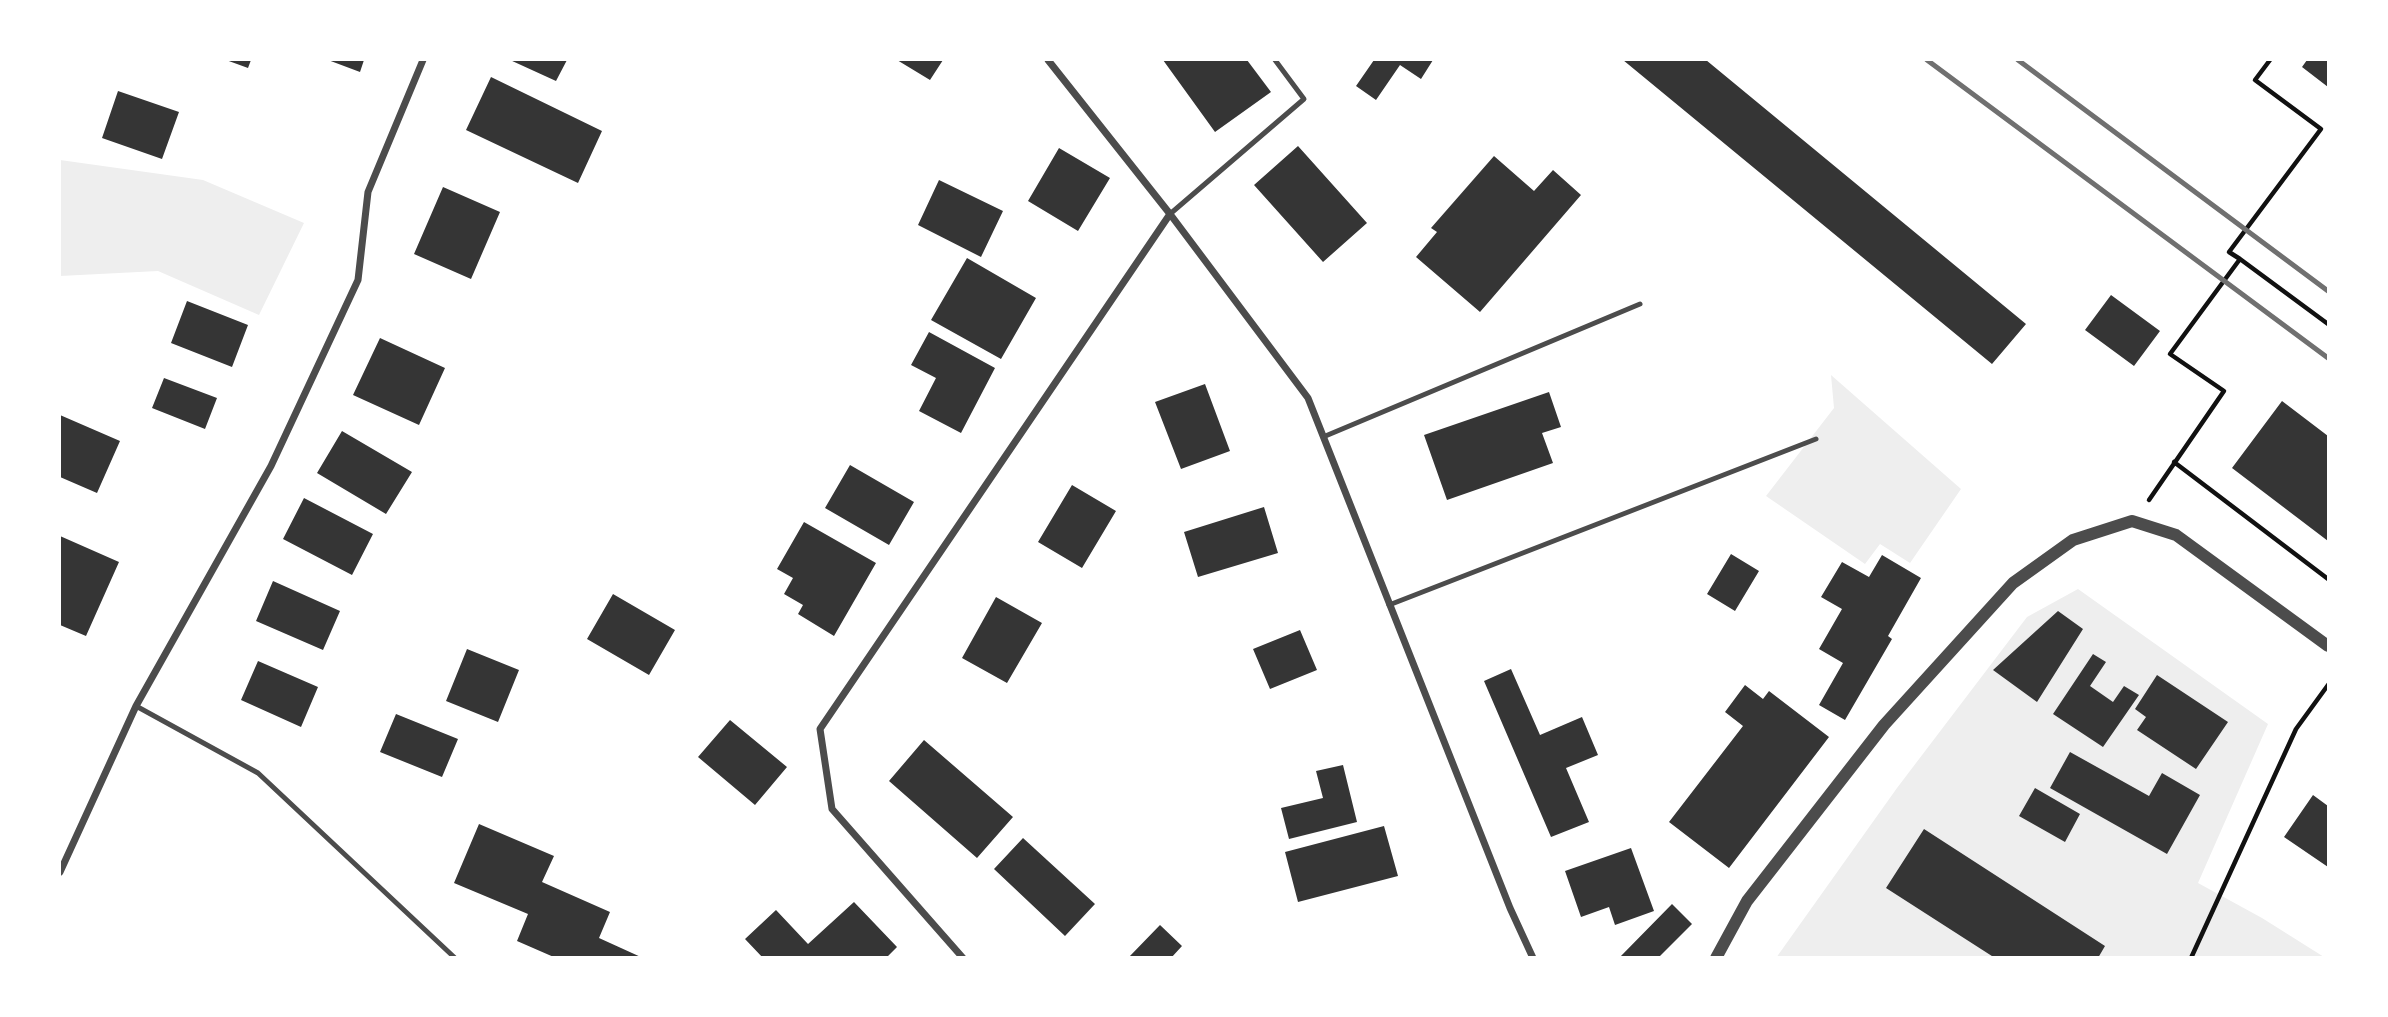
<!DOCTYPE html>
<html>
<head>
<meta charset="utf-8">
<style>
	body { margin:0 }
	#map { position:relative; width:2388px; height:1017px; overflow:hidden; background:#fff; font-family:"Alegreya Sans",sans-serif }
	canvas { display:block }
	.frame { position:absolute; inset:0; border:61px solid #fff; pointer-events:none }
</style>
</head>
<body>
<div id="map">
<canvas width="2388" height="1017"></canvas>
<div class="frame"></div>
</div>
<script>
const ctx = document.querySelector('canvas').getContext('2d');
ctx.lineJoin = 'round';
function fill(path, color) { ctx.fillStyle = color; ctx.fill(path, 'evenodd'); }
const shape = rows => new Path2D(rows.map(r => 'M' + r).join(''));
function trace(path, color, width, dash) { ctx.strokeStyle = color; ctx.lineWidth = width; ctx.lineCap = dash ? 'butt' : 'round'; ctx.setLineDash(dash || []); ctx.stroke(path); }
const green = shape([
	[60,160,203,180,304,223,259,315,158,271,60,276],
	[1831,375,1961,489,1910,563,1880,544,1865,564,1766,496,1834,408],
	[2078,589,2268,724,2198,883,2262,918,2324,957,1776,958,1897,788,2027,617]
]);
const building = shape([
	[226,60,251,60,248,68],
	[328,60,364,60,360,72],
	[510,60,567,60,556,81],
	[897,60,943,60,930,80],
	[1163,60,1247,60,1271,92,1215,132],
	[1374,60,1433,60,1421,79,1400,65,1376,100,1356,86],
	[1623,60,1706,60,2026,324,1992,364],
	[2307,60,2328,60,2328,87,2302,67],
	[491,77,602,131,578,183,466,130],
	[118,91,179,112,162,159,102,138],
	[1298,146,1367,223,1323,262,1254,185],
	[1059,148,1110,178,1078,231,1028,201],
	[1494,156,1534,191,1553,170,1581,195,1480,312,1416,257,1437,232,1431,228],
	[939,180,1003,211,981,257,918,225],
	[443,187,500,212,471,279,414,254],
	[967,258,1036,298,1001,359,931,320],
	[2111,295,2160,331,2134,366,2085,330],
	[187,301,248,325,232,367,171,343],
	[929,332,995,368,961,433,919,411,936,378,911,365],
	[380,338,445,368,419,425,353,395],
	[164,378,217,398,205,429,152,408],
	[1205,384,1230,451,1181,469,1155,402],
	[1549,392,1561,427,1542,433,1553,463,1447,500,1424,435],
	[2282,401,2328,436,2328,541,2232,468],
	[60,415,120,441,97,493,60,477],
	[342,431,412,472,386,514,317,473],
	[850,465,914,502,889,545,825,508],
	[1072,485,1116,511,1082,568,1038,542],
	[304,498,373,534,352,575,283,539],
	[1264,507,1278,553,1198,577,1184,532],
	[804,522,876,563,834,636,798,614,803,605,784,594,793,578,777,569],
	[60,536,119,562,86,636,60,625],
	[1731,554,1759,571,1735,611,1707,594],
	[1882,555,1921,578,1888,636,1892,639,1845,720,1819,705,1843,663,1819,649,1842,609,1821,597,1842,562,1869,577],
	[273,581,340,611,323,650,256,621],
	[613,594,675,630,649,675,587,639],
	[996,597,1042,623,1007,683,962,658],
	[2058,611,2083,629,2037,702,1993,670],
	[1300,630,1317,670,1270,689,1253,649],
	[467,649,519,670,498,722,446,701],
	[2093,654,2106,662,2090,686,2113,702,2124,686,2139,695,2103,747,2053,714],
	[258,661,318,687,301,727,241,700],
	[1511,669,1540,735,1582,717,1598,755,1566,768,1589,822,1551,837,1484,681],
	[2157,675,2228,722,2196,769,2137,730,2146,717,2135,709],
	[1745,685,1763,699,1769,691,1829,737,1729,868,1669,822,1743,726,1725,712],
	[396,714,458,739,442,777,380,752],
	[730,720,787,767,755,805,698,757],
	[924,740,1013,817,977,858,889,781],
	[2070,752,2149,796,2162,773,2200,795,2167,854,2050,788],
	[1343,765,1357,822,1289,839,1281,808,1323,798,1316,771],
	[2035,788,2080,814,2065,842,2019,816],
	[2313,795,2328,806,2328,867,2284,837],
	[479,824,554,856,542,882,610,912,599,938,643,958,556,958,517,941,528,914,454,883],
	[1384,826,1398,876,1298,902,1285,852],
	[1924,829,2105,946,2098,958,1995,958,1886,888],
	[1023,838,1095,904,1065,936,994,869],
	[1631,848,1654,911,1615,925,1609,907,1581,917,1565,871],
	[854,902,897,947,886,958,763,958,745,939,776,910,808,944],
	[1672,904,1692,924,1658,958,1619,958],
	[1160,925,1182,946,1171,958,1128,958]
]);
const path = shape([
	[2240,259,2328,324],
	[2174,462,2328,579],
	[2149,500,2224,391,2170,354,2240,259,2229,252,2321,129,2255,80,2270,60],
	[2191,958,2296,729,2328,685]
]);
const service = shape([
	[1170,214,1304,99,1275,60],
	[1323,437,1640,304],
	[1389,605,1816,439],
	[136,706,258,773,455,958]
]);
const minor = shape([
	[1048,60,1170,214,1308,398,1510,908,1533,958],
	[60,872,136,706,271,466,358,280,368,192,423,60],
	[963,958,832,809,820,729,1170,214]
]);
const tertiary = shape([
	[1716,958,1747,901,1884,725,2013,583,2073,540,2132,521,2176,535,2328,646]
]);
const rail = shape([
	[1927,60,2328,358],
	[2018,60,2328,291]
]);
fill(green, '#eee');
fill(building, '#353535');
trace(path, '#111', 4.5);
trace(service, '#4c4c4c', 5);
trace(minor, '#4c4c4c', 7);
trace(tertiary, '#4c4c4c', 12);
trace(rail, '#707070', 5);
</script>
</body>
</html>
